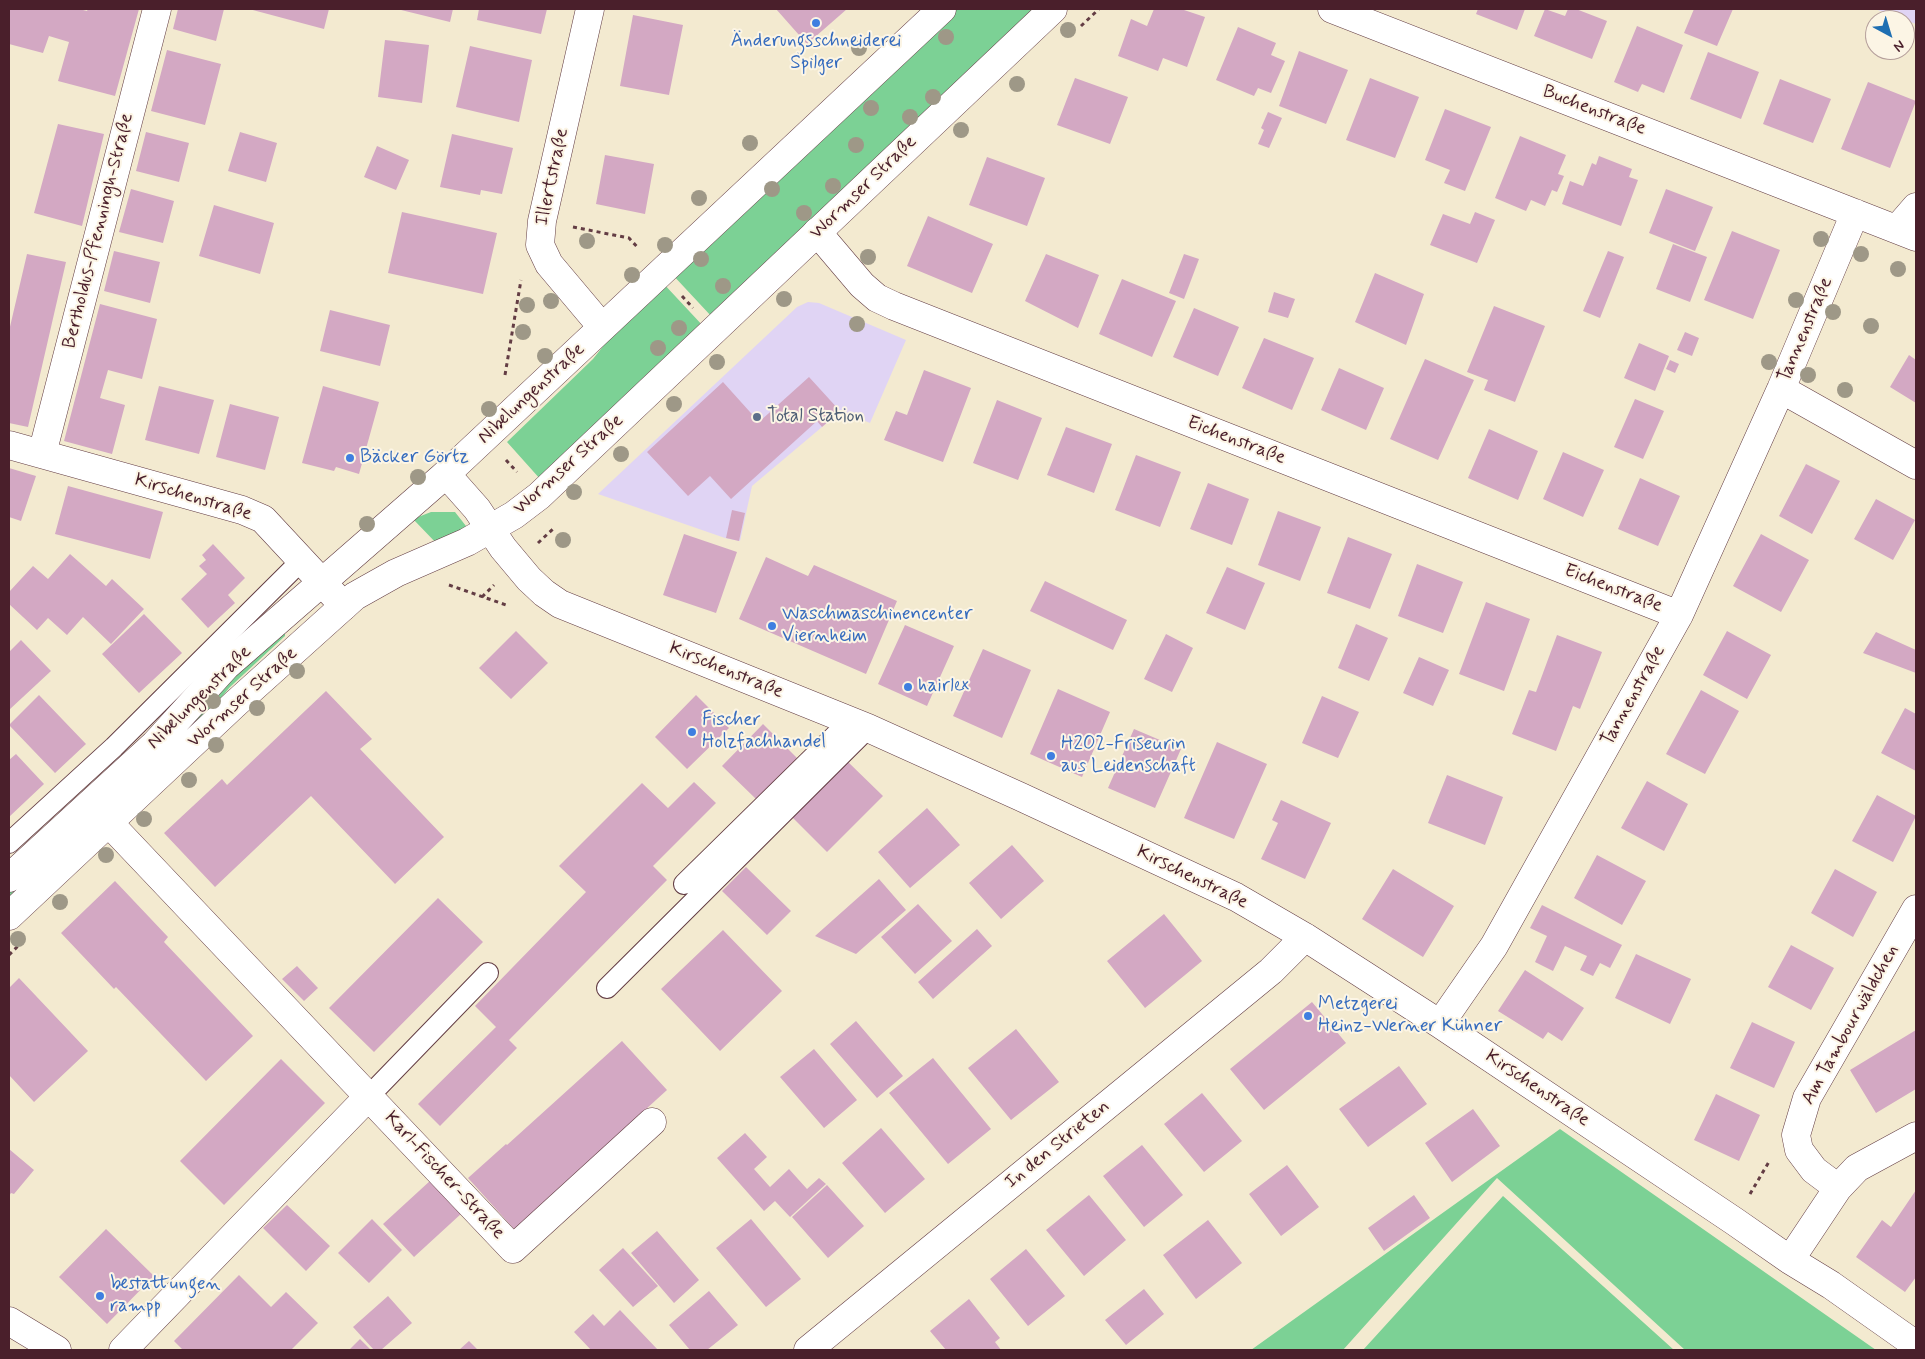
<!DOCTYPE html>
<html>
<head>
<meta charset="utf-8">
<style>
	body { margin:0 }
	#map { position:relative; width:1925px; height:1359px; overflow:hidden; background:#f3ead0; font-family:Mynerve,sans-serif }
	canvas { display:block }
	.frame { position:absolute; inset:0; border:10px solid #4a1f2b; pointer-events:none }
	.north { position:absolute; left:1865px; top:10px; width:50px; height:50px; box-sizing:border-box; background:#fcf5e5; border:1px solid #b59f9b; border-radius:50%; rotate:141deg; font-size:14px; font-weight:700; line-height:20px; text-align:center; color:#4a1f2b }
	.north::after { content:''; display:block; margin:auto; width:18px; height:22px; background:#1f6fb2; clip-path:polygon(50% 0,100% 100%,50% 72%,0 100%) }
</style>
</head>
<body>
<div id="map">
<canvas width="1925" height="1359"></canvas>
<div class="frame"></div>
<div class="north">N</div>
</div>
<script>
const ctx = document.querySelector('canvas').getContext('2d');
ctx.lineJoin = 'round';
function fill(path, color) { ctx.fillStyle = color; ctx.fill(path, 'evenodd'); }
const shape = rows => new Path2D(rows.map(r => 'M' + r).join(''));
function trace(path, color, width, dash) { ctx.strokeStyle = color; ctx.lineWidth = width; ctx.lineCap = dash ? 'butt' : 'round'; ctx.setLineDash(dash || []); ctx.stroke(path); }
function label(font, color, halo, rows, align = 'center') {
  ctx.font = font + ' Mynerve,sans-serif'; ctx.lineWidth = 4; ctx.setLineDash([]); ctx.textBaseline = 'middle'; ctx.strokeStyle = halo; ctx.fillStyle = color; for (const [text, x, y, turn = 0] of rows) {
    ctx.save(); ctx.translate(x, y); ctx.rotate((+turn || 0) * Math.PI / 180); ctx.textAlign = isNaN(turn) ? turn : align; if (halo) ctx.strokeText(text, 0, 0); ctx.fillText(text, 0, 0); ctx.restore();
  }
}
const built = shape([
	[1875,9,1916,9,1916,24,1905,20],
	[808,302,819,303,906,340,870,423,841,411,752,486,740,541,725,538,598,494,797,307]
]);
const green = shape([
	[952,9,1041,9,712,317,671,273],
	[662,282,704,327,541,480,507,442,593,359,631,311],
	[431,512,455,512,466,526,463,534,439,546,413,519],
	[285,631,285,636,230,687,190,735,9,904,9,893,185,730,223,683],
	[1560,1129,1876,1350,1685,1350,1497,1178,1343,1350,1251,1350],
	[1503,1196,1674,1350,1363,1350]
]);
const building = shape([
	[9,9,79,9,87,11,88,9,139,9,115,96,58,81,69,42,49,36,43,53,9,44],
	[178,9,224,9,216,41,173,29],
	[249,9,329,9,324,29],
	[397,9,453,9,450,22],
	[479,9,547,9,541,34,477,20],
	[776,9,847,9,807,44],
	[1154,9,1181,9,1205,17,1187,67,1163,58,1158,71,1118,56,1131,19,1147,26],
	[1478,9,1525,9,1517,30,1476,14],
	[1545,9,1565,16,1568,9,1576,9,1607,21,1592,59,1534,36],
	[1694,9,1733,9,1717,46,1684,33],
	[633,15,683,25,669,95,620,86],
	[1637,26,1683,45,1664,93,1642,84,1638,92,1614,82],
	[1238,27,1276,43,1271,55,1285,61,1271,93,1258,88,1254,96,1216,80],
	[385,40,429,45,422,103,378,97],
	[470,46,532,60,519,122,456,107],
	[167,50,221,64,205,125,151,111],
	[1299,51,1348,70,1326,124,1279,106],
	[1708,52,1759,72,1741,119,1690,99],
	[1075,78,1128,97,1110,144,1057,125],
	[1370,78,1419,97,1395,158,1346,140],
	[1780,79,1831,99,1813,143,1763,124],
	[1868,82,1916,101,1890,168,1841,149],
	[1445,109,1491,127,1465,191,1444,183,1450,170,1425,160],
	[1268,112,1282,118,1269,148,1258,144,1264,130,1261,128],
	[58,124,104,134,82,226,34,213],
	[146,132,189,143,179,182,136,171],
	[240,132,277,143,266,182,228,171],
	[452,134,513,148,502,194,481,190,480,195,440,187],
	[1520,136,1566,155,1558,174,1564,176,1557,192,1552,190,1545,206,1531,200,1526,211,1495,198],
	[377,146,409,160,396,190,364,177],
	[605,155,654,164,645,214,596,204],
	[1599,156,1632,169,1629,177,1638,180,1621,226,1562,204,1570,181,1583,186,1592,163,1596,165],
	[987,157,1045,178,1027,226,969,205],
	[131,189,174,201,163,243,119,232],
	[1666,189,1713,207,1695,251,1649,233],
	[214,205,274,223,260,274,199,256],
	[402,212,497,233,483,294,388,273],
	[1475,212,1495,220,1477,263,1430,245,1443,214,1470,224],
	[928,216,993,244,972,293,907,266],
	[1732,231,1780,250,1753,319,1704,300],
	[1673,244,1707,257,1690,302,1656,289],
	[114,251,160,262,150,303,104,291],
	[1608,251,1624,257,1600,318,1583,311],
	[27,254,66,262,28,427,9,423,9,331],
	[1046,254,1099,275,1078,328,1025,301],
	[1184,254,1199,259,1184,299,1169,293],
	[1375,273,1424,294,1406,345,1355,322],
	[1122,279,1176,301,1152,357,1099,334],
	[1274,292,1295,299,1288,318,1268,312],
	[100,304,157,319,142,379,108,370,100,398,125,405,112,454,64,441],
	[1494,306,1545,326,1515,402,1484,390,1488,380,1467,372],
	[1194,308,1239,327,1218,376,1173,357],
	[330,310,390,325,380,366,320,351],
	[1685,332,1699,338,1692,356,1677,350],
	[1264,338,1314,358,1292,410,1242,388],
	[1639,343,1669,356,1655,391,1624,378],
	[1909,355,1916,360,1916,403,1890,387],
	[1425,359,1474,380,1438,460,1390,439],
	[1670,360,1679,364,1675,373,1666,369],
	[1339,368,1384,388,1366,430,1321,410],
	[924,370,971,388,943,462,884,440,896,411,907,415],
	[809,377,840,411,822,427,817,421,731,499,710,476,688,496,647,452,723,382,759,422],
	[159,386,214,400,199,454,145,440],
	[323,386,379,402,359,474,336,467,334,471,302,463],
	[1635,399,1664,411,1643,459,1614,447],
	[997,400,1042,418,1018,480,973,463],
	[230,404,279,417,265,470,216,457],
	[1066,427,1112,444,1094,493,1047,475],
	[1489,429,1538,451,1518,500,1468,478],
	[1563,452,1604,470,1583,517,1543,499],
	[1136,455,1181,472,1160,527,1115,510],
	[1806,464,1840,481,1812,534,1779,516],
	[9,468,36,476,21,521,9,517],
	[1640,478,1680,496,1658,546,1618,529],
	[1208,483,1249,499,1232,545,1190,529],
	[68,486,163,512,150,559,55,534],
	[1876,499,1915,520,1893,560,1854,539],
	[732,510,745,513,739,541,726,538],
	[1278,511,1321,527,1300,581,1258,565],
	[684,534,737,552,716,613,663,595],
	[1761,534,1809,560,1781,612,1733,586],
	[1348,537,1392,554,1370,609,1327,593],
	[213,544,245,578,228,595,235,603,208,628,181,599,207,574,199,566,206,560,202,555],
	[70,554,106,586,112,579,144,609,111,644,83,617,67,635,48,618,37,630,9,604,9,592,33,566,48,579],
	[766,557,808,576,814,565,897,601,866,674,739,619],
	[1417,564,1463,582,1443,633,1398,616],
	[1227,567,1265,583,1245,630,1206,613],
	[1045,581,1127,620,1113,650,1030,611],
	[1486,602,1530,619,1504,691,1459,674],
	[144,614,182,653,139,693,102,654],
	[1356,624,1388,638,1369,681,1338,668],
	[905,625,954,646,927,706,878,684],
	[516,631,548,663,511,699,479,668],
	[1727,631,1771,655,1747,699,1703,675],
	[1876,632,1916,650,1916,673,1863,653],
	[1166,634,1193,648,1172,692,1144,679],
	[1557,635,1602,652,1580,709,1573,706,1556,751,1512,734,1529,690,1536,692],
	[21,640,51,671,9,710,9,652],
	[983,649,1031,670,1002,738,953,716],
	[1419,657,1449,670,1433,706,1403,693],
	[1058,689,1110,712,1082,777,1030,754],
	[1701,690,1739,711,1705,774,1666,754],
	[326,691,372,739,360,749,444,837,395,884,311,796,215,887,164,833,222,779,227,785],
	[39,695,86,744,55,773,9,725],
	[696,695,729,728,687,769,655,737],
	[1322,696,1359,712,1338,758,1302,743],
	[1905,708,1916,714,1916,771,1881,753],
	[763,724,797,758,756,799,722,766],
	[1134,729,1181,749,1155,808,1108,788],
	[1217,742,1267,764,1234,839,1184,818],
	[16,754,44,784,9,817,9,760],
	[846,760,883,796,827,852,791,816],
	[1447,775,1503,797,1485,845,1428,823],
	[1647,781,1688,804,1664,851,1621,828],
	[694,782,716,803,653,866,667,880,509,1040,517,1048,440,1126,418,1104,496,1027,475,1006,586,892,559,866,642,783,668,808],
	[1877,795,1916,816,1893,862,1852,841],
	[1281,800,1331,823,1305,879,1261,859,1278,823,1272,820],
	[927,808,960,845,910,888,878,852],
	[1012,845,1044,881,1001,919,969,883],
	[1597,855,1646,881,1622,925,1574,898],
	[746,867,791,911,767,935,722,891],
	[1393,869,1454,906,1423,957,1362,919],
	[1835,869,1877,892,1853,937,1811,913],
	[879,879,906,910,856,954,815,936],
	[115,881,168,937,164,942,253,1036,206,1081,116,987,114,989,61,933],
	[438,898,483,942,374,1052,329,1008],
	[918,904,952,941,915,974,881,937],
	[1542,905,1622,945,1610,968,1600,963,1593,976,1580,970,1587,956,1565,946,1553,971,1535,962,1547,936,1530,928],
	[1164,914,1202,961,1145,1008,1107,961],
	[977,929,992,946,933,999,918,982],
	[723,930,782,991,720,1051,661,989],
	[1791,945,1834,968,1811,1010,1768,987],
	[1636,954,1691,979,1670,1024,1615,998],
	[297,966,318,988,304,1001,282,979],
	[1525,970,1584,1008,1562,1041,1548,1032,1543,1039,1498,1011],
	[19,978,88,1051,34,1102,9,1075,9,988],
	[1312,1002,1346,1043,1264,1110,1230,1069],
	[856,1021,903,1076,877,1098,830,1044],
	[1752,1022,1795,1042,1774,1088,1730,1068],
	[1016,1029,1059,1082,1011,1120,968,1068],
	[1916,1030,1916,1089,1876,1113,1850,1070],
	[622,1041,667,1090,514,1229,468,1178,506,1144,507,1145],
	[814,1049,857,1100,824,1128,780,1077],
	[933,1058,991,1129,948,1164,889,1093],
	[281,1059,325,1103,224,1205,180,1161],
	[1399,1066,1427,1104,1368,1147,1339,1109],
	[1202,1093,1242,1141,1204,1172,1164,1124],
	[1716,1094,1760,1115,1739,1161,1694,1140],
	[1473,1109,1500,1146,1452,1182,1425,1143],
	[881,1128,925,1179,885,1213,842,1163],
	[745,1133,767,1157,754,1169,770,1187,789,1169,807,1189,819,1178,826,1184,790,1217,775,1201,764,1211,717,1158],
	[1142,1145,1183,1195,1144,1227,1103,1176],
	[9,1149,34,1170,14,1194,11,1193,9,1196],
	[1287,1165,1319,1207,1281,1236,1249,1194],
	[431,1180,462,1213,414,1257,383,1224],
	[827,1185,864,1226,828,1258,792,1217],
	[1916,1190,1916,1277,1905,1292,1856,1257,1882,1220,1891,1227],
	[1089,1195,1126,1240,1084,1276,1046,1230],
	[1414,1195,1430,1218,1384,1251,1368,1228],
	[287,1205,330,1246,306,1271,263,1228],
	[372,1219,402,1250,369,1283,338,1253],
	[751,1219,801,1279,766,1307,716,1248],
	[1208,1220,1242,1263,1196,1299,1163,1255],
	[106,1229,154,1276,107,1324,59,1277],
	[657,1231,699,1280,674,1303,631,1253],
	[623,1248,658,1286,633,1307,599,1270],
	[1026,1249,1065,1296,1028,1326,990,1279],
	[239,1275,271,1307,286,1292,318,1323,291,1350,183,1350,174,1341],
	[1144,1289,1164,1314,1126,1345,1105,1320],
	[709,1291,738,1325,707,1350,690,1350,669,1325],
	[388,1296,412,1323,381,1350,374,1350,353,1327],
	[969,1299,1000,1338,995,1342,1001,1350,946,1350,930,1331],
	[620,1310,658,1350,591,1350,574,1332,593,1314,604,1326],
	[360,1339,371,1350,349,1350],
	[469,1341,478,1350,459,1350]
]);
const path = shape([
	[1081,26,1099,9],
	[573,227,629,238,639,249],
	[682,296,693,308],
	[505,375,521,280],
	[506,460,517,472],
	[538,543,555,527],
	[449,585,509,606],
	[482,597,494,585],
	[9,955,18,946],
	[1750,1194,1770,1160]
]);
const service = shape([
	[9,843,114,747,302,560],
	[684,884,850,721],
	[607,988,868,728],
	[369,1096,488,973]
]);
const minor = shape([
	[590,9,542,221,540,245,549,264,602,327],
	[1332,9,1916,237],
	[1897,229,1916,207],
	[817,232,862,285,877,298,894,306,1679,615],
	[1781,389,1916,465],
	[9,445,242,510,263,519,344,606],
	[42,454,157,9],
	[446,474,477,509,503,548,529,579,544,593,560,604,868,728,1021,797,1236,897,1305,937,1440,1024,1734,1221,1790,1260,1831,1285,1916,1345],
	[109,823,513,1249,652,1122],
	[1440,1024,1494,946,1679,615,1781,389,1855,213],
	[1838,1188,1814,1170,1799,1150,1796,1135,1807,1098,1916,909],
	[1790,1260,1838,1188,1857,1168,1916,1136],
	[9,1321,57,1350],
	[123,1350,369,1096],
	[808,1350,1271,971,1305,937]
]);
const tertiary = shape([
	[9,878,155,744,226,666,446,474,942,9],
	[9,916,236,703,355,596,396,573,467,542,514,515,539,496,1053,9]
]);
const trees = [
	[1068,30],
	[946,37],
	[859,48],
	[1017,84],
	[933,97],
	[871,108],
	[910,117],
	[961,130],
	[750,143],
	[856,145],
	[833,186],
	[772,189],
	[699,198],
	[804,213],
	[1821,239],
	[587,241],
	[665,245],
	[1861,254],
	[868,257],
	[701,259],
	[1898,269],
	[632,275],
	[723,286],
	[784,299],
	[1796,300],
	[551,301],
	[527,305],
	[1833,312],
	[857,324],
	[1871,326],
	[679,328],
	[523,332],
	[658,348],
	[545,356],
	[717,362],
	[1769,362],
	[1808,375],
	[1845,390],
	[674,404],
	[489,409],
	[621,454],
	[418,477],
	[574,492],
	[367,524],
	[563,540],
	[297,671],
	[213,701],
	[257,708],
	[216,745],
	[189,780],
	[144,819],
	[106,855],
	[60,902],
	[18,939]
];
const markers = [
	[816,23,5,"#3f7fe0"],
	[757,417,5,"#5c6f8a"],
	[350,458,5,"#3f7fe0"],
	[772,626,5,"#3f7fe0"],
	[908,687,5,"#3f7fe0"],
	[692,732,5,"#3f7fe0"],
	[1051,756,5,"#3f7fe0"],
	[1308,1016,5,"#3f7fe0"],
	[100,1296,5,"#3f7fe0"]
];
const shopNames = [
	["Änderungsschneiderei",816,42,"center"],
	["Spilger",816,64,"center"],
	["Bäcker Görtz",360,458],
	["Waschmaschinencenter",782,615],
	["Viernheim",782,637],
	["hairlex",918,687],
	["Fischer",702,721],
	["Holzfachhandel",702,743],
	["H2O2-Friseurin",1061,745],
	["aus Leidenschaft",1061,767],
	["Metzgerei",1318,1005],
	["Heinz-Werner Kühner",1318,1027],
	["bestattungen",110,1285],
	["rampp",110,1307]
];
const streetNames = [
	["Buchenstraße",1594,111,21],
	["Illertstraße",553,177,-78],
	["Wormser Straße",864,188,-44],
	["Bertholdus-Pfenningh-Straße",99,231,-76],
	["Tannenstraße",1806,330,-67],
	["Nibelungenstraße",532,394,-43],
	["Eichenstraße",1236,441,21],
	["Wormser Straße",569,465,-42],
	["Kirschenstraße",193,498,17],
	["Eichenstraße",1613,589,21],
	["Kirschenstraße",726,671,22],
	["Tannenstraße",1634,696,-61],
	["Nibelungenstraße",200,698,-45],
	["Wormser Straße",243,698,-42],
	["Kirschenstraße",1192,878,26],
	["Am Tambourwäldchen",1851,1025,-61],
	["Kirschenstraße",1537,1089,34],
	["In den Strieten",1058,1145,-39],
	["Karl-Fischer-Straße",444,1176,47]
];
const serviceNames = [
	["Total Station",767,417]
];
fill(built, '#e0d4f4');
fill(green, '#7cd195');
fill(building, '#d3a8c3');
trace(service, '#633d44', 22);
trace(minor, '#633d44', 29);
trace(tertiary, '#633d44', 29);
trace(path, '#633d44', 3, [4, 4]);
trace(service, '#fff', 20);
trace(minor, '#fff', 28);
trace(tertiary, '#fff', 28);
ctx.fillStyle = '#9e9887';
for (const [x, y] of trees) { ctx.beginPath(); ctx.arc(x, y, 8, 0, 2 * Math.PI); ctx.fill(); }
for (const [x, y, r, color] of markers) { const dot = new Path2D(); dot.arc(x, y, r, 0, 2 * Math.PI); ctx.fillStyle = color; ctx.fill(dot); trace(dot, '#fcf5e5', 2); }
label('19px', '#366cbe', '#fcf5e5', shopNames, 'left');
label('19px', '#4a1f2b', '#fcf5e5', streetNames);
label('19px', '#4e5e75', '#fcf5e5', serviceNames, 'left');
</script>
</body>
</html>
